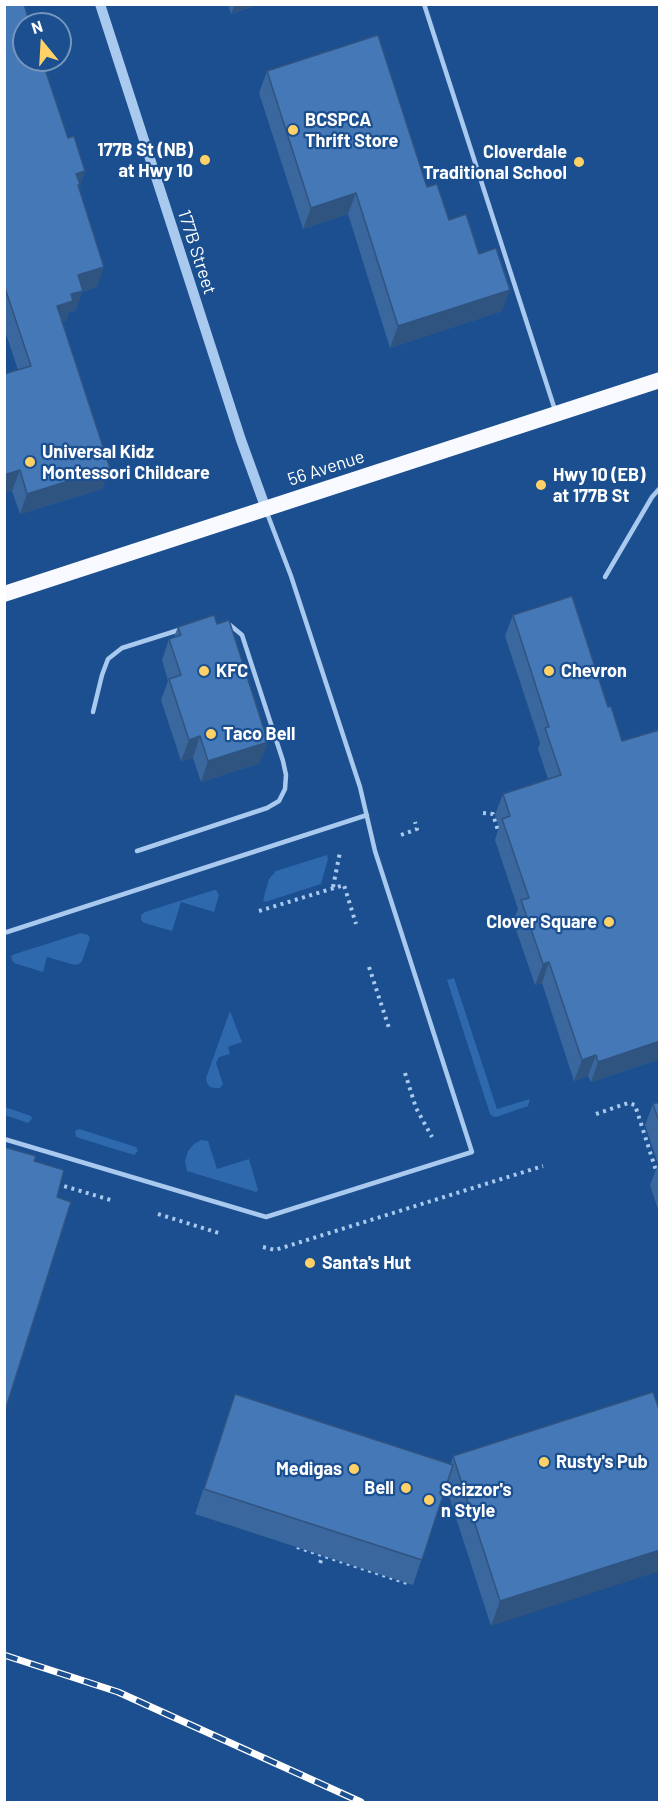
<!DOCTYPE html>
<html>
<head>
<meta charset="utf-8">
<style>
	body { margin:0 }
	#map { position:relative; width:664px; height:1807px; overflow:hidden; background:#1b4f8f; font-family:Barlow,sans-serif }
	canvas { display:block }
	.frame { position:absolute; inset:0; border:6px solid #fff; pointer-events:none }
	.north { position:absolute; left:12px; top:12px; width:60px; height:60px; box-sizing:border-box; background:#1b4f8f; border:2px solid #7695bc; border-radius:50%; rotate:342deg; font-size:16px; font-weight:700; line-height:24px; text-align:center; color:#fff }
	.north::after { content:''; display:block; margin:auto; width:21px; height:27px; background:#ffd166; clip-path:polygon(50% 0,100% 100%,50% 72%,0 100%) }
</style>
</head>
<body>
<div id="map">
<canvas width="664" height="1807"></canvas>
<div class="frame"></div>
<div class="north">N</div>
</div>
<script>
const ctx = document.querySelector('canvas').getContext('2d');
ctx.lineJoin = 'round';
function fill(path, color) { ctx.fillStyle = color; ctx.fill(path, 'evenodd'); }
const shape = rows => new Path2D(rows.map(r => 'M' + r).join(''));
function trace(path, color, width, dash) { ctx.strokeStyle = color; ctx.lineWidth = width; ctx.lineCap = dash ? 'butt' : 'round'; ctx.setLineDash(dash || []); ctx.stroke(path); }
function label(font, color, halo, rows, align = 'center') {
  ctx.font = font + ' Barlow,sans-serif'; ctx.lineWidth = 4.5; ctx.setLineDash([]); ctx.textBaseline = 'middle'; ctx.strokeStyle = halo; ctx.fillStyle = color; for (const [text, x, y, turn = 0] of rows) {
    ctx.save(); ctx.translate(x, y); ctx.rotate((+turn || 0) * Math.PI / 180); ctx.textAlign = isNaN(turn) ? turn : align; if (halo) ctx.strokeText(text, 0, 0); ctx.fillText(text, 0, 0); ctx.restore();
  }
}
const green = shape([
	[327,855,328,859,321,884,265,902,263,900,269,879,276,871],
	[214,890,216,890,219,895,214,912,181,902,172,931,144,923,141,920,141,915,145,912],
	[81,933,88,935,90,938,82,961,79,964,75,965,47,957,43,972,14,963,12,960,11,956,15,954],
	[454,978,497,1109,530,1099,528,1106,496,1117,492,1116,490,1114,447,980],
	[230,1011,242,1042,228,1047,230,1054,219,1057,216,1063,223,1084,220,1088,214,1088,210,1087,207,1083,206,1078],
	[5,1107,31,1116,32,1119,28,1123,5,1115],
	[79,1129,136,1147,138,1151,134,1155,76,1137,75,1131],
	[201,1140,208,1141,217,1169,249,1159,258,1190,256,1192,187,1171,185,1161,188,1151,194,1144]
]);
const path = shape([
	[483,813,493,814,499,834],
	[401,835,417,829,415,822],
	[333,887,340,852],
	[259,911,344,885,356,924],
	[369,967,390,1031],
	[405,1073,416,1108,432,1137],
	[596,1114,628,1103,635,1105,660,1183],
	[57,1184,114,1201],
	[158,1214,222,1234],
	[263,1247,275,1250,543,1166],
	[297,1547,407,1583],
	[320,1563,323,1556]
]);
const service = shape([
	[424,4,555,410],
	[605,577,652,497,660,488],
	[93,712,102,675,108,659,122,648,182,629],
	[137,851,267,808,279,801,285,789,286,775,283,761,242,635,230,625,225,625],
	[4,933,367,815],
	[4,1139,266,1217,472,1152,375,851,360,787,344,738,291,576,267,513]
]);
const tertiary = shape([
	[100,4,241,440,266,509]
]);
const trunk = shape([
	[4,594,660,380]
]);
const rail = shape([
	[4,1655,118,1692,361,1802]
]);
const wall = shape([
	[4,4,68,138,85,171,79,189,97,287,82,292,75,311,68,313,66,321,62,322,110,468,102,489,20,514,12,491,18,370,4,328],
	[228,4,260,4,231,14],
	[267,71,427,187,449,220,479,254,502,311,390,348,348,214,303,229,259,93],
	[513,615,660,1059,591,1082,588,1076,574,1081,542,983,535,985,513,921,518,909,495,840,499,827,495,815,503,794,548,779,538,749,540,743,505,636],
	[178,627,260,763,201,782,193,758,181,761,161,700,168,681,162,660,169,639,174,637],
	[660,1102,660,1216,650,1185,658,1164,645,1125,653,1104],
	[653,1392,491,1626,446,1487,413,1585,195,1514,235,1394,451,1464,453,1456]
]);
const shadedWall = shape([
	[235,4,260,4,231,14],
	[85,171,78,191,76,174],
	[356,193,348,214,303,229,311,208],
	[104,267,97,287,82,292,75,311,68,313,66,321,49,326,57,306,78,275],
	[510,290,502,311,390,348,398,326],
	[110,468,102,489,20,514,27,494],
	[20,470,12,491,4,493,4,475],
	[200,736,193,758,181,761,189,740],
	[268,742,260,763,201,782,208,761],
	[549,962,542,983,535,985,543,964],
	[660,1041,660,1059,591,1082,598,1062],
	[596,1055,588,1076,574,1081,582,1060],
	[660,1550,660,1571,491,1626,500,1601]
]);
const building = shape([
	[4,4,24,4,30,24,24,24,24,60,42,60,68,138,74,136,85,171,76,174,80,184,78,185,104,267,78,275,83,291,71,294,73,301,57,306,110,468,27,494,20,470,4,475,4,374,31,366,4,285,4,4],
	[378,35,427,187,437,184,449,220,466,214,479,254,496,248,510,290,398,326,356,193,311,208,267,71,378,35],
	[572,596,608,707,611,706,622,741,659,730,660,732,660,1041,598,1062,596,1055,582,1060,549,962,543,964,521,900,529,898,502,819,510,816,503,794,561,775,545,728,549,727,513,615,572,596],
	[214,615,217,624,229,620,268,742,208,761,200,736,189,740,169,679,181,675,169,639,181,635,178,627,214,615],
	[660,1102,660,1124,653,1104,660,1102],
	[4,1147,36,1156,34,1161,64,1170,57,1197,71,1202,4,1414,4,1147],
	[653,1392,659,1409,660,1409,660,1550,500,1601,453,1456,653,1392],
	[235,1394,453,1465,422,1560,204,1489,235,1394]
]);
const markers = [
	[293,130,6,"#ffd166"],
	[205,160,6,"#ffd166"],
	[579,162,6,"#ffd166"],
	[30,462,6,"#ffd166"],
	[541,485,6,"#ffd166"],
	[204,671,6,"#ffd166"],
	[549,671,6,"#ffd166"],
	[211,734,6,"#ffd166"],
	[609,922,6,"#ffd166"],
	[310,1263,6,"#ffd166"],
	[544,1462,6,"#ffd166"],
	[354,1469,6,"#ffd166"],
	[406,1488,6,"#ffd166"],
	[429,1500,6,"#ffd166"]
];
const poiNames = [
	["BCSPCA",305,120],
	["Thrift Store",305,141],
	["177B St (NB)",193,150,"right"],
	["at Hwy 10",193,171,"right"],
	["Cloverdale",567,152,"right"],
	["Traditional School",567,173,"right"],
	["Universal Kidz",42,452],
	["Montessori Childcare",42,473],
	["Hwy 10 (EB)",553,475],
	["at 177B St",553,496],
	["KFC",216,671],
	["Chevron",561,671],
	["Taco Bell",223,734],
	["Clover Square",597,922,"right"],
	["Santa's Hut",322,1263],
	["Rusty's Pub",556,1462],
	["Medigas",342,1469,"right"],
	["Bell",394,1488,"right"],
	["Scizzor's",441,1490],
	["n Style",441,1511]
];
const streetNames = [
	["177B Street",197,252,72],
	["56 Avenue",326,468,-18]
];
fill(green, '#2e69ad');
trace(path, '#a9c9ee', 4, [3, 4.5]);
trace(service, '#a9c9ee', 4.5);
trace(tertiary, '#a9c9ee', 10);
trace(trunk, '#f8faff', 16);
trace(rail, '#fff', 7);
trace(rail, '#1b4f8f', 4.5, [14]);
fill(wall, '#3a679d');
fill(shadedWall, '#305480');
fill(building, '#4478b7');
trace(building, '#305480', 1.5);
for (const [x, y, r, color] of markers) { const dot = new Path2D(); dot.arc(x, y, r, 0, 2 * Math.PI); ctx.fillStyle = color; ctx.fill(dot); trace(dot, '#1b4f8f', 2); }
label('bold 18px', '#fff', '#1b4f8f', poiNames, 'left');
label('18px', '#fff', '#1b4f8f', streetNames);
</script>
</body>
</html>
